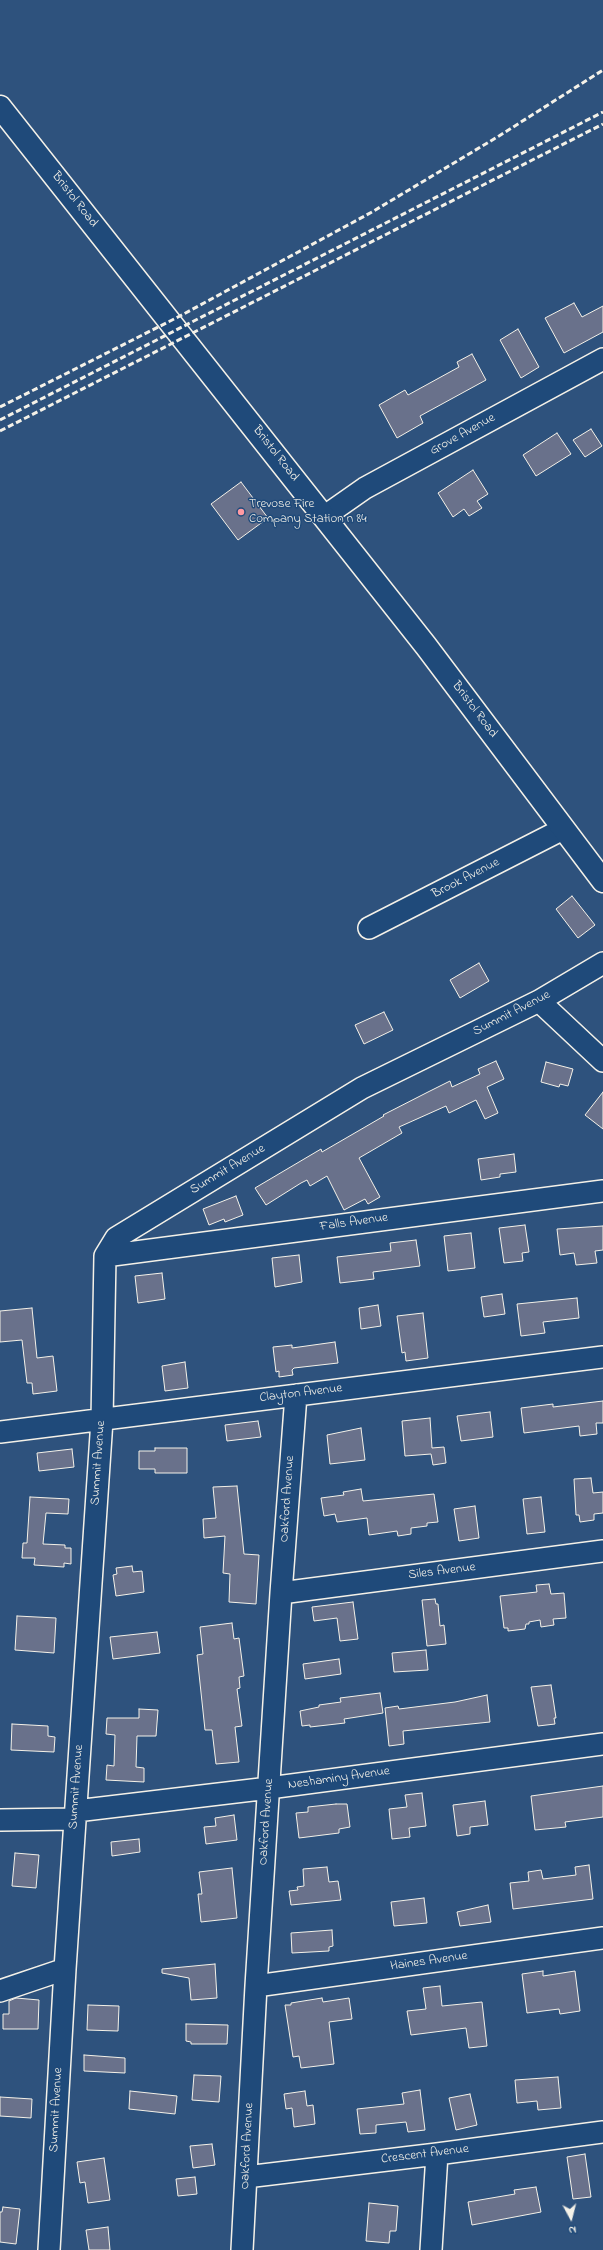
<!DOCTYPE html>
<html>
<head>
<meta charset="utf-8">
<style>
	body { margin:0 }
	#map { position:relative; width:603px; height:2250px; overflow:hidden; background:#2e527d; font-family:"Indie Flower",sans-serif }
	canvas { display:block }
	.north { position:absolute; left:551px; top:2198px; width:40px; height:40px; -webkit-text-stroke:3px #1f4a7a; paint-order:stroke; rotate:173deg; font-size:11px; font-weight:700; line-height:16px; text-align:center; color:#f4f1e8 }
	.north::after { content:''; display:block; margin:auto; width:14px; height:18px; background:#f4f1e8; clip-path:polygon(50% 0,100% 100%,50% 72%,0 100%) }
</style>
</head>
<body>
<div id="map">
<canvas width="603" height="2250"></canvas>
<div class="north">N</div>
</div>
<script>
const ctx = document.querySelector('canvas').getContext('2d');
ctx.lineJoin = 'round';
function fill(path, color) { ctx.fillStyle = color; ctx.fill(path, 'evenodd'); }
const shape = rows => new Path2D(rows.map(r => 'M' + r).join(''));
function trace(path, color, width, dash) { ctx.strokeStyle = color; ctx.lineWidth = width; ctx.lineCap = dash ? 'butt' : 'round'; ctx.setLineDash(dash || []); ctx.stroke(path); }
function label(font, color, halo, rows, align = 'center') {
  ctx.font = font + ' "Indie Flower",sans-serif'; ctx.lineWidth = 3; ctx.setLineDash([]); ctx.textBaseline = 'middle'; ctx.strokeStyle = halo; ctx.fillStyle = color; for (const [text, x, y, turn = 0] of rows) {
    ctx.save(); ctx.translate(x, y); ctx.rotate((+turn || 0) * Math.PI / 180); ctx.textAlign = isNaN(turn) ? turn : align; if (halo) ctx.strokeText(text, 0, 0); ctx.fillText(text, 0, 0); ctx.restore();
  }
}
const building = shape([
	[574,303,582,317,603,306,603,332,564,353,545,318,574,303],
	[518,329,539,367,521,378,500,340,518,329],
	[472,354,486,380,420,416,423,423,397,438,379,405,405,390,408,395,459,367,457,362,472,354],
	[591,429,602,446,585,457,573,440,591,429],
	[557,433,571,454,536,476,523,455,557,433],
	[473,470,488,494,477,501,482,508,469,516,464,509,453,517,438,493,473,470],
	[241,482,268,518,238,540,211,504,241,482],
	[572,896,595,925,578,938,556,909,572,896],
	[479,963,489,981,460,998,450,980,479,963],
	[384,1012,393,1030,364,1044,355,1025,384,1012],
	[496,1061,504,1079,487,1087,498,1113,485,1119,476,1100,449,1113,446,1106,399,1127,402,1133,359,1158,380,1197,368,1204,365,1199,344,1210,327,1176,310,1186,307,1180,301,1183,266,1205,255,1188,321,1149,322,1152,384,1116,383,1115,428,1092,450,1081,452,1087,480,1074,478,1069,496,1061],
	[546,1062,573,1069,568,1086,560,1084,559,1087,541,1082,546,1062],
	[603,1092,603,1129,585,1115,603,1092],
	[514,1154,516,1172,500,1174,500,1177,481,1180,478,1159,514,1154],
	[236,1196,243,1215,225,1222,224,1219,209,1225,203,1209,236,1196],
	[525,1225,529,1252,522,1253,523,1261,504,1263,499,1228,525,1225],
	[603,1226,603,1250,595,1251,597,1263,576,1265,574,1253,560,1255,557,1229,603,1226],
	[471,1233,475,1268,448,1271,444,1236,471,1233],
	[416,1240,420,1266,373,1272,374,1279,340,1283,337,1257,391,1251,390,1243,416,1240],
	[299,1255,302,1282,275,1287,272,1258,299,1255],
	[162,1273,165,1299,138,1303,135,1276,162,1273],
	[502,1294,505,1314,484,1317,481,1297,502,1294],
	[577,1298,579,1318,543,1322,545,1333,521,1336,517,1304,577,1298],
	[378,1305,381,1326,361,1329,359,1308,378,1305],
	[32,1308,37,1358,53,1356,57,1391,33,1394,32,1383,27,1383,22,1340,0,1342,0,1311,32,1308],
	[423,1313,428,1358,406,1361,405,1352,402,1353,397,1316,423,1313],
	[335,1342,338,1363,294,1368,292,1370,293,1375,279,1377,279,1371,276,1372,273,1347,292,1345,292,1348,335,1342],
	[185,1362,188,1388,165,1391,162,1366,185,1362],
	[603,1401,603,1423,596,1423,597,1434,580,1436,579,1426,524,1433,521,1408,553,1404,553,1407,603,1401],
	[490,1412,493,1437,461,1441,457,1416,490,1412],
	[430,1418,432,1448,444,1447,446,1463,433,1465,431,1454,405,1456,402,1421,430,1418],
	[258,1421,261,1437,227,1441,225,1425,258,1421],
	[361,1428,365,1460,330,1464,327,1435,361,1428],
	[155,1448,187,1448,187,1473,155,1473,155,1469,139,1469,139,1451,155,1451,155,1448],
	[72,1449,74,1467,39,1471,37,1453,72,1449],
	[591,1478,593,1493,603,1492,603,1513,594,1514,594,1520,580,1522,579,1515,576,1515,574,1479,591,1478],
	[237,1486,244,1554,259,1555,256,1604,229,1602,230,1574,223,1573,225,1536,204,1538,203,1519,216,1518,213,1487,237,1486],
	[361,1489,363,1501,434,1494,438,1522,427,1523,427,1526,411,1528,411,1534,398,1536,397,1531,369,1535,367,1518,337,1522,335,1514,324,1516,321,1498,344,1495,343,1492,361,1489],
	[30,1497,69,1499,68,1514,46,1513,43,1544,65,1545,65,1548,71,1548,71,1564,64,1563,64,1567,34,1565,35,1558,22,1558,23,1543,27,1543,30,1497],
	[541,1497,545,1532,527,1534,523,1499,541,1497],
	[475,1506,479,1538,459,1541,454,1509,475,1506],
	[132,1566,133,1572,142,1571,144,1592,116,1596,113,1575,117,1574,116,1568,132,1566],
	[549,1584,551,1594,564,1593,566,1618,553,1619,554,1625,541,1627,540,1620,529,1622,529,1624,526,1624,525,1629,508,1631,508,1628,504,1628,500,1596,537,1592,536,1585,549,1584],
	[435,1599,436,1604,438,1604,440,1626,444,1625,446,1644,427,1646,422,1600,435,1599],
	[353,1602,358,1639,340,1641,337,1618,314,1621,312,1607,353,1602],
	[17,1616,56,1618,54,1653,15,1650,17,1616],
	[232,1623,234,1639,239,1638,244,1676,239,1677,240,1688,237,1689,242,1726,235,1727,239,1762,216,1764,212,1730,205,1730,197,1655,203,1654,200,1627,232,1623],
	[157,1632,160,1653,113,1659,110,1637,157,1632],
	[426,1650,428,1670,394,1672,392,1653,426,1650],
	[339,1659,341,1674,305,1679,303,1664,339,1659],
	[551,1685,556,1718,554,1718,555,1724,538,1726,531,1687,551,1685],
	[380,1693,383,1713,344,1719,345,1723,310,1727,310,1725,302,1726,300,1711,319,1707,319,1705,341,1702,340,1698,380,1693],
	[487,1695,490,1722,403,1731,404,1744,389,1746,385,1708,398,1706,399,1709,455,1702,487,1695],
	[139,1709,158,1710,156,1736,137,1736,136,1767,144,1768,144,1782,106,1780,107,1765,114,1766,115,1735,106,1734,107,1718,139,1718,139,1709],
	[12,1724,48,1726,48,1736,55,1737,54,1752,11,1750,12,1724],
	[603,1786,603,1817,565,1822,566,1827,535,1830,531,1796,603,1786],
	[422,1793,426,1826,409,1828,410,1837,392,1839,389,1809,407,1807,405,1795,422,1793],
	[485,1801,488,1825,470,1827,470,1834,457,1836,453,1805,485,1801],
	[336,1804,347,1804,350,1827,339,1829,339,1833,299,1838,296,1813,308,1812,308,1807,336,1804],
	[234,1815,237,1840,206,1844,204,1827,216,1826,215,1818,234,1815],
	[139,1839,140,1852,112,1856,111,1842,139,1839],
	[15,1853,39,1855,36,1888,12,1886,15,1853],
	[589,1865,593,1899,513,1909,510,1883,529,1881,528,1872,541,1870,543,1879,576,1875,575,1867,589,1865],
	[327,1867,329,1882,338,1881,341,1900,291,1905,289,1891,298,1890,297,1887,304,1886,303,1869,327,1867],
	[232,1868,237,1918,201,1922,198,1894,202,1894,199,1872,232,1868],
	[424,1898,427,1923,394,1926,391,1902,424,1898],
	[488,1905,491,1922,460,1926,457,1912,488,1905],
	[332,1930,333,1946,329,1947,329,1951,292,1953,291,1933,332,1930],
	[215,1964,217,1998,191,2000,189,1978,162,1973,162,1969,215,1964],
	[543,1971,543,1976,575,1971,580,2011,560,2014,559,2009,527,2013,522,1974,543,1971],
	[440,1986,442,2006,482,2002,487,2046,469,2048,466,2028,411,2035,407,2011,426,2009,423,1988,440,1986],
	[16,1998,39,2000,38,2029,3,2029,3,2014,9,2014,9,2001,16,1998],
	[322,1998,323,2002,349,1998,352,2019,329,2022,334,2064,301,2068,299,2056,293,2057,285,2005,291,2005,291,2003,322,1998],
	[88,2005,119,2006,118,2031,87,2030,88,2005],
	[186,2024,228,2025,227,2044,191,2044,191,2042,186,2041,186,2024],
	[84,2055,125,2058,125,2073,84,2071,84,2055],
	[194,2075,221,2076,219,2102,192,2100,194,2075],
	[558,2077,561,2108,538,2110,537,2101,517,2103,515,2080,558,2077],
	[420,2090,425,2130,408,2132,406,2122,376,2125,376,2133,360,2134,357,2109,404,2104,402,2093,420,2090],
	[130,2091,177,2096,175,2114,129,2109,130,2091],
	[305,2091,307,2106,313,2105,315,2124,294,2127,292,2108,286,2109,284,2094,305,2091],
	[470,2094,477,2125,456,2130,449,2098,470,2094],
	[0,2097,32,2099,31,2118,0,2116,0,2097],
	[212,2144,215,2165,193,2168,190,2146,212,2144],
	[585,2154,591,2197,573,2199,567,2157,585,2154],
	[104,2158,110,2200,88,2203,85,2182,80,2183,77,2162,104,2158],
	[195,2177,197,2194,178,2196,176,2179,195,2177],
	[536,2187,541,2212,472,2225,468,2202,515,2194,514,2190,536,2187],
	[369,2203,398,2206,396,2231,390,2231,389,2243,366,2241,369,2203],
	[3,2207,20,2209,16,2244,0,2242,0,2212,2,2212,3,2207],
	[108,2227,110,2250,89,2250,86,2230,108,2227]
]);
const minor = shape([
	[325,516,365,488,603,359],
	[369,928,563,829],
	[539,1001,603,1061],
	[105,1256,603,1191],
	[0,1432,603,1357],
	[281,1593,603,1551],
	[76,1811,269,1788,603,1744],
	[0,1820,75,1819],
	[256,1986,603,1938],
	[0,1991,65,1969],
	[246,2177,437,2154,603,2132],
	[49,2250,65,1969,102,1420,105,1256,116,1238,362,1088,539,1001,603,963],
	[242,2250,256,1986,281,1593,296,1395],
	[431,2250,437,2154]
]);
const secondary = shape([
	[0,107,426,646,603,881]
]);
const rail = shape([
	[0,407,180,316,372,212,499,136,603,70],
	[0,420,603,112],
	[0,431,603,124]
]);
const markers = [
	[241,512,4,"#ff9aa2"]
];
const streetNames = [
	["Bristol Road",74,200,52],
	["Grove Avenue",463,435,-29],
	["Bristol Road",275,454,52],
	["Bristol Road",474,710,53],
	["Brook Avenue",466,879,-27],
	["Summit Avenue",512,1014,-27],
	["Summit Avenue",228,1170,-31],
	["Falls Avenue",354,1223,-8],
	["Clayton Avenue",301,1394,-7],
	["Summit Avenue",99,1463,-86],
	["Oakford Avenue",288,1499,-86],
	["Siles Avenue",442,1572,-7],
	["Neshaminy Avenue",339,1779,-8],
	["Summit Avenue",77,1787,-86],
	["Oakford Avenue",267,1822,-86],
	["Haines Avenue",429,1962,-8],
	["Summit Avenue",57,2110,-87],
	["Oakford Avenue",248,2146,-87],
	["Crescent Avenue",425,2155,-7]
];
const poiNames = [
	["Trevose Fire",249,505],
	["Company Station n 84",249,520]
];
fill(building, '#69718b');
trace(building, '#f4f1e8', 1);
trace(minor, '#f4f1e8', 24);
trace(secondary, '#f4f1e8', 25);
trace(minor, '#1f4a7a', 21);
trace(secondary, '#1f4a7a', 22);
trace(rail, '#f4f1e8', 3, [6, 3]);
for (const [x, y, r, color] of markers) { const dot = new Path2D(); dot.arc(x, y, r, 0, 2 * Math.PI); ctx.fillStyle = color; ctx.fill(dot); trace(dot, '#1f4a7a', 1.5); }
label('13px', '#f4f1e8', '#1f4a7a', streetNames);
label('13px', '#f4f1e8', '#1f4a7a', poiNames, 'left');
</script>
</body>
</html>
